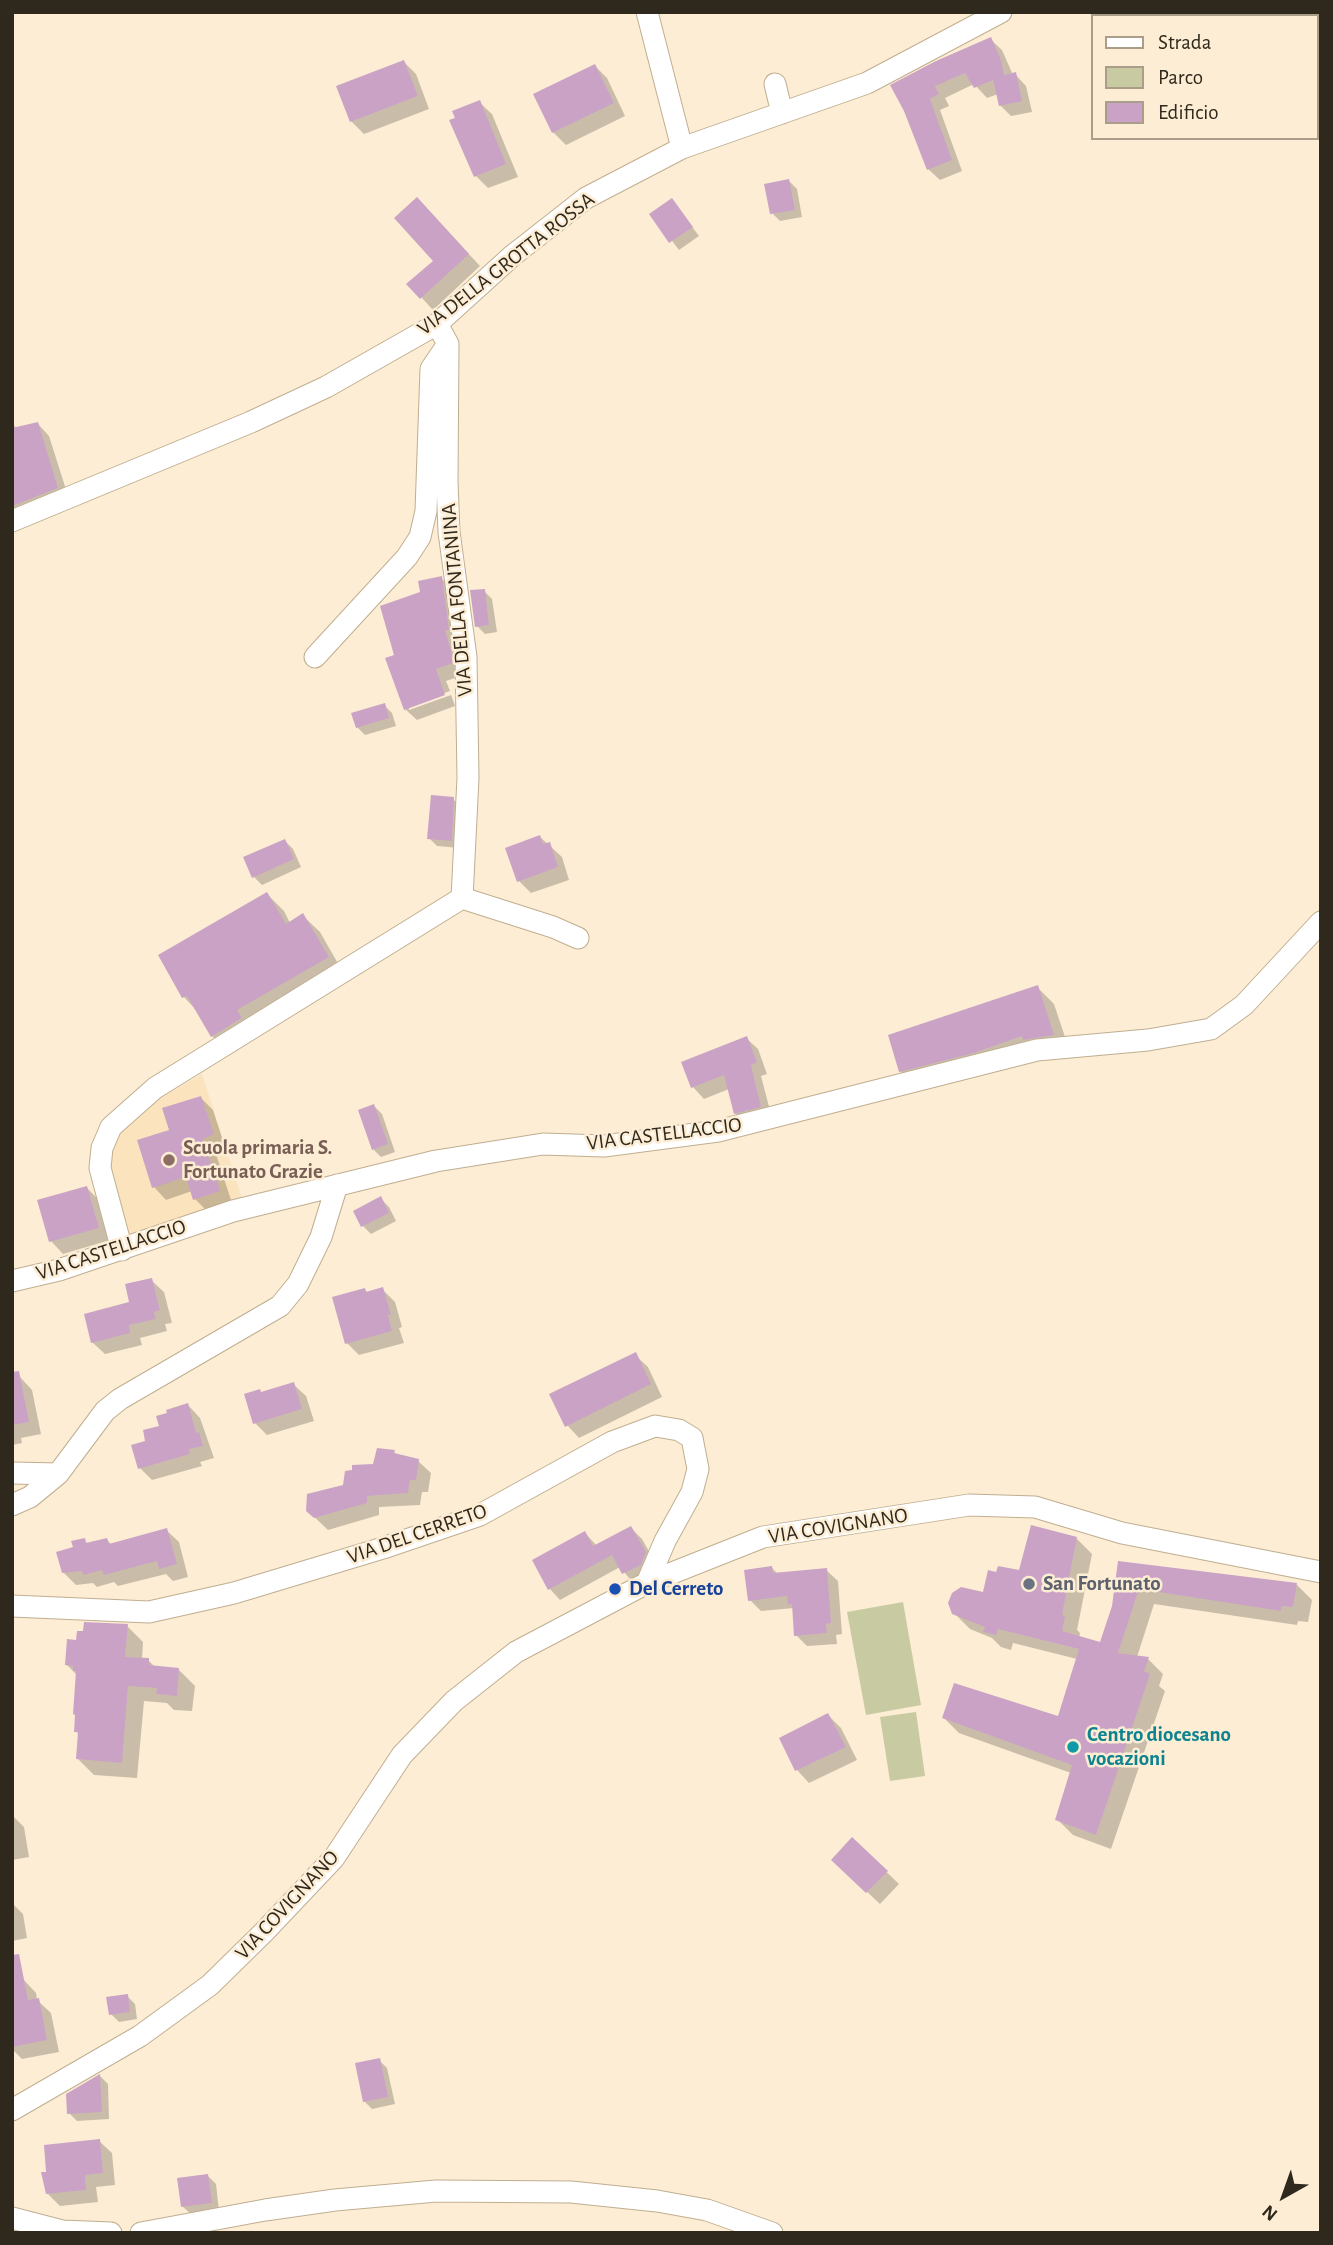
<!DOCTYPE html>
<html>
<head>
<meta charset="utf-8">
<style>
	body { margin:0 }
	#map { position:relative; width:1333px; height:2245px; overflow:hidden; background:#fcedd4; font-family:"Alegreya Sans",sans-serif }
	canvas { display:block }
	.frame { position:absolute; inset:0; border:14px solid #2f281c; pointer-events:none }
	.legend { position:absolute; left:1091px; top:14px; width:228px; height:126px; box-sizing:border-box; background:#fcedd4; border:2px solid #aa9e8a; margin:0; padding:9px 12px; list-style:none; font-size:21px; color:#2f281c }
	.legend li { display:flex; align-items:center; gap:14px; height:35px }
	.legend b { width:35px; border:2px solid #aa9e8a }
	.north { position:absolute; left:1249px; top:2161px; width:70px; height:70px; -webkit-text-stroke:5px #fcedd4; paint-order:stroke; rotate:220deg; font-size:19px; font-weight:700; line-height:28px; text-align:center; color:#2f281c }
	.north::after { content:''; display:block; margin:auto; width:24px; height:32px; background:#2f281c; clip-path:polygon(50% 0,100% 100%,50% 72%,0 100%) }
</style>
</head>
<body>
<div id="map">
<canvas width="1333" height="2245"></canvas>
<div class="frame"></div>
<ul class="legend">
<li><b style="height:9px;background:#fff"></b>Strada</li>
<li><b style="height:19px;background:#c8cba1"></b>Parco</li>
<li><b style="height:19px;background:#caa2c5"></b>Edificio</li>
</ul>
<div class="north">N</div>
</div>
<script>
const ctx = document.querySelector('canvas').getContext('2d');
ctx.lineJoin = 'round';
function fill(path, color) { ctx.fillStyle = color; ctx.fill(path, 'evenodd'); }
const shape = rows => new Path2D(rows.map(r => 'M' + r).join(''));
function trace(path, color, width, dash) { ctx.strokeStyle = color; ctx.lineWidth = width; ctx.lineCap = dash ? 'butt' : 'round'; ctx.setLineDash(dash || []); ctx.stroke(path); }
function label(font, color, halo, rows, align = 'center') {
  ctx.font = font + ' "Alegreya Sans",sans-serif'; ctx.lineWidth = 5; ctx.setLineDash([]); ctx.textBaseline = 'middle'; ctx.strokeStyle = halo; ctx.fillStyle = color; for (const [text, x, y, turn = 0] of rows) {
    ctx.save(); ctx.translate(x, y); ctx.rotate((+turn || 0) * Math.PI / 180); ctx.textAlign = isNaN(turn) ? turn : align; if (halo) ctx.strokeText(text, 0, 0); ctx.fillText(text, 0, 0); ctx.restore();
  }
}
const built = shape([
	[202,1074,243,1202,125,1239,106,1173,109,1147,123,1125,157,1100]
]);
const green = shape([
	[903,1602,921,1705,866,1715,847,1612],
	[916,1712,925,1776,890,1781,880,1717]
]);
const shadow = shape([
	[990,39,1002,50,1013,75,1015,74,1026,86,1032,112,1011,116,1000,105,998,94,987,98,974,84,945,98,949,106,940,110,962,171,940,180,928,169,905,111],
	[404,62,416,74,429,109,364,134,351,121],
	[595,66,607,78,625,116,566,145,553,132,535,95],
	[479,102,492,114,518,177,488,188,476,176],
	[789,181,797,189,802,217,780,221,772,213],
	[672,200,699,236,679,250,652,214],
	[428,210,480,266,433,310,409,284,436,261],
	[12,423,17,429,38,424,49,436,69,499,12,515],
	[441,578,453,589,464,675,446,681,450,691,409,706,409,710,451,695,455,706,417,720,405,709,397,656,422,594],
	[484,591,492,599,497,632,485,634,477,626],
	[384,705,392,713,396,726,365,735,357,727],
	[453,799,461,807,459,848,437,846,429,838],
	[540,837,562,857,569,880,531,893,519,881],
	[285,841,293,849,301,867,262,885,254,877],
	[267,894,284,911,290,923,303,916,320,932,344,974,229,1053,212,1036,197,1011,184,997],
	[1037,987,1054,1004,1070,1052,917,1087,900,1071],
	[746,1038,758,1049,767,1074,761,1076,772,1118,747,1124,735,1113,729,1089,704,1099,693,1087],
	[201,1098,213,1110,225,1147,215,1151,232,1203,207,1211,195,1199,192,1191,166,1200,154,1187,171,1131],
	[374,1106,382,1114,395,1152,381,1157,373,1149],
	[87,1188,99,1200,110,1240,63,1254,51,1241],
	[381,1199,389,1207,396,1221,371,1234,363,1226],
	[151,1280,164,1292,172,1323,165,1324,167,1331,140,1338,142,1345,105,1354,92,1342,131,1303],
	[382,1289,395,1302,402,1327,399,1328,404,1343,359,1355,347,1343,365,1290,368,1293],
	[635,1355,648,1367,662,1397,579,1438,567,1425],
	[20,1377,32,1390,41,1434,21,1438,22,1443,12,1445,12,1379],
	[293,1384,306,1396,314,1421,267,1435,255,1423,262,1393],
	[188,1405,200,1418,214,1458,200,1462,202,1466,152,1480,140,1468,161,1427],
	[394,1452,398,1456,418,1461,431,1473,428,1492,422,1492,420,1505,379,1507,379,1515,328,1530,307,1510],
	[631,1528,642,1539,656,1564,634,1584,620,1567,560,1600,550,1589,585,1533,597,1546],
	[166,1530,179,1542,188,1577,173,1581,166,1574,118,1586,114,1582,97,1587,93,1583,76,1585,63,1572,75,1549,84,1540,89,1545,107,1540,112,1545],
	[1076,1538,1092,1554,1077,1630,1080,1633,1079,1638,1101,1645,1114,1607,1119,1562,1296,1584,1312,1600,1308,1622,1298,1621,1297,1625,1154,1604,1137,1657,1148,1659,1163,1674,1159,1686,1165,1691,1111,1849,1073,1835,1057,1819,1071,1773,959,1733,944,1718,1060,1719,1077,1659,1013,1643,1011,1650,1001,1647,992,1638,970,1629,954,1613],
	[772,1568,778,1574,826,1570,838,1581,842,1634,836,1635,837,1644,807,1646,796,1635,794,1608,761,1611,750,1600],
	[127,1626,143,1642,142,1660,148,1660,156,1668,179,1670,195,1686,192,1711,174,1710,167,1703,144,1701,137,1778,94,1775,78,1759,80,1735,75,1731,77,1675,67,1665,78,1642],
	[828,1715,841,1728,857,1760,809,1783,797,1770],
	[12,1815,24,1827,29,1857,12,1860],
	[852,1839,899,1884,880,1904,833,1860],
	[12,1903,23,1914,27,1938,12,1941],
	[24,1980,36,1993,37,2000,51,2013,59,2052,22,2059,12,2049,12,1982],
	[127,1996,135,2004,137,2019,119,2022,111,2014],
	[379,2060,387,2068,395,2104,372,2109,364,2101],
	[100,2076,108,2084,109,2119,77,2121,69,2113],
	[99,2141,112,2153,115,2185,96,2187,98,2202,60,2206,48,2194],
	[208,2176,216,2184,219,2211,191,2214,182,2206]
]);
const building = shape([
	[991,37,1001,60,1004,75,1016,72,1022,101,999,106,993,80,974,88,965,73,935,86,939,94,930,99,952,160,927,170,904,111,890,85,936,61],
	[404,60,418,96,350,122,336,86],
	[595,64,614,103,552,133,533,94],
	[480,100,506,164,474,177,449,120,455,118,452,111],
	[789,179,795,210,770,214,764,184],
	[417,197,469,254,420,299,406,284,433,261,394,218],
	[672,198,693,227,669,243,649,214],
	[38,422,58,488,12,506,12,428],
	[442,576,449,630,445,630,453,658,453,663,436,669,445,695,404,710,385,658,394,655,380,606,420,592,418,581],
	[485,589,489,625,475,627,470,590],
	[385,703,389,718,356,728,351,713],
	[431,795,454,797,452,841,427,839],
	[540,835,543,844,550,842,558,867,517,882,505,848],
	[285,839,294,859,252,878,243,857],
	[267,892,286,924,303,913,329,957,237,1010,242,1018,211,1037,187,996,182,998,158,955],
	[1038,985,1054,1035,1023,1040,1022,1036,974,1053,899,1072,888,1035],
	[747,1036,757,1062,751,1065,761,1107,734,1114,724,1075,691,1088,681,1062],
	[201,1096,214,1134,203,1139,220,1191,193,1200,186,1177,152,1188,137,1140,169,1130,162,1108],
	[374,1104,388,1144,372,1150,358,1110],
	[87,1186,99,1228,49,1242,37,1200],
	[381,1196,389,1213,361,1227,353,1211],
	[152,1278,160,1310,154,1312,156,1319,129,1325,130,1333,91,1343,84,1314,129,1302,125,1284],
	[383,1287,391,1315,388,1315,392,1331,345,1344,332,1297,365,1288,366,1292],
	[636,1352,651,1384,565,1427,549,1394],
	[19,1371,29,1422,12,1425,12,1372],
	[294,1382,302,1409,253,1424,244,1394,260,1389,261,1392],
	[188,1403,196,1433,199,1432,203,1446,189,1449,190,1454,138,1469,131,1445,145,1441,143,1430,159,1426,156,1416,167,1413,166,1410],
	[377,1448,395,1450,394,1453,419,1459,416,1480,410,1480,408,1493,367,1496,367,1503,314,1518,306,1511,307,1494,343,1485,345,1471,352,1470,352,1465,373,1464],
	[1031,1525,1077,1537,1062,1615,1065,1616,1062,1631,1100,1642,1112,1606,1118,1561,1297,1583,1293,1607,1282,1606,1281,1611,1139,1589,1118,1653,1149,1657,1144,1671,1150,1674,1096,1835,1055,1820,1072,1765,942,1718,954,1683,1058,1716,1079,1649,998,1629,996,1635,983,1632,985,1627,952,1614,948,1603,952,1593,961,1587,983,1592,988,1570,996,1572,998,1566,1019,1570],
	[631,1526,646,1552,641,1565,622,1574,612,1555,548,1590,532,1560,585,1531,593,1546],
	[167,1528,177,1564,159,1569,157,1561,104,1575,102,1570,83,1575,82,1571,62,1573,56,1552,73,1547,71,1541,85,1538,86,1543,107,1538,109,1544],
	[772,1566,773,1573,827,1568,831,1623,826,1624,827,1633,794,1636,792,1604,788,1605,787,1596,748,1601,744,1570],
	[84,1622,128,1624,125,1657,149,1658,149,1665,179,1668,177,1696,156,1694,157,1688,128,1686,122,1763,76,1759,78,1732,74,1732,75,1715,73,1714,76,1671,73,1671,73,1666,65,1665,67,1639,76,1640,77,1631,83,1631],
	[828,1713,846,1747,795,1771,779,1738],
	[852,1837,888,1871,866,1893,831,1860],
	[19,1954,28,2000,39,1998,47,2040,12,2047,12,1955],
	[128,1994,130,2012,109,2015,106,1997],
	[380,2058,388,2097,363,2102,355,2063],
	[100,2074,102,2112,67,2114,66,2094],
	[100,2139,103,2173,85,2175,86,2190,46,2194,41,2172,46,2172,44,2145],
	[208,2174,212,2203,181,2207,177,2178]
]);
const minor = shape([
	[647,12,682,148],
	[775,84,782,113],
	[437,324,448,344,447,482,449,532,466,657,468,778,462,898],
	[12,521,251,422,326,387,437,324,512,256,586,198,682,148,867,83,1001,12],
	[315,657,407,557,420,537,426,511,431,369,448,344],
	[122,1250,100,1168,102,1148,111,1127,155,1088,462,898,553,927,578,938],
	[12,1281,59,1270,233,1211,436,1161,543,1144,604,1146,718,1131,1037,1050,1148,1040,1211,1029,1244,1005,1321,922],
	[12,1473,58,1474],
	[12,1505,30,1497,58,1474,105,1411,120,1399,280,1306,298,1284,321,1237,337,1185],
	[12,1606,149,1612,234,1593,383,1548,480,1515,612,1442,655,1426,679,1430,692,1438,698,1469,692,1492,665,1541,647,1583],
	[12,2110,140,2036,210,1985,264,1932,334,1858,402,1755,454,1701,516,1652,647,1583,763,1537,969,1505,1035,1507,1122,1533,1321,1572],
	[12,2218,62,2231,111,2233],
	[141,2233,265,2210,335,2200,436,2191,571,2192,657,2201,707,2210,772,2233]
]);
const markers = [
	[169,1160,7,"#8d6e63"],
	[1029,1584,7,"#6b7280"],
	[615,1589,7,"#1a4fb4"],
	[1073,1747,7,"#0f9aa8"]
];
const streetNames = [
	["VIA DELLA GROTTA ROSSA",506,264,-38],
	["VIA DELLA FONTANINA",457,600,-95],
	["VIA CASTELLACCIO",664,1134,-7],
	["VIA CASTELLACCIO",111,1250,-18],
	["VIA COVIGNANO",838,1526,-9],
	["VIA DEL CERRETO",417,1534,-19],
	["VIA COVIGNANO",287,1905,-47]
];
const educationNames = [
	["Scuola primaria S.",183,1148],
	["Fortunato Grazie",183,1172]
];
const worshipNames = [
	["San Fortunato",1043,1584]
];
const transitNames = [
	["Del Cerreto",629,1589]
];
const cultureNames = [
	["Centro diocesano",1087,1735],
	["vocazioni",1087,1759]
];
fill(built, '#fbe4bd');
fill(green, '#c8cba1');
fill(shadow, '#0003');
fill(building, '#caa2c5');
trace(minor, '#c0ae90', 23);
trace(minor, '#fff', 21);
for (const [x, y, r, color] of markers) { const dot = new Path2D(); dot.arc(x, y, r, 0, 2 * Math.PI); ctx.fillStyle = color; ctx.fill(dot); trace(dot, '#fcedd4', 2.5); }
label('21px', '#2f281c', '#fcedd4', streetNames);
label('bold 21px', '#785e54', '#fcedd4', educationNames, 'left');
label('bold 21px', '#5b616d', '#fcedd4', worshipNames, 'left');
label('bold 21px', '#164399', '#fcedd4', transitNames, 'left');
label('bold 21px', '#0d838f', '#fcedd4', cultureNames, 'left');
</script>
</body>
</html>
